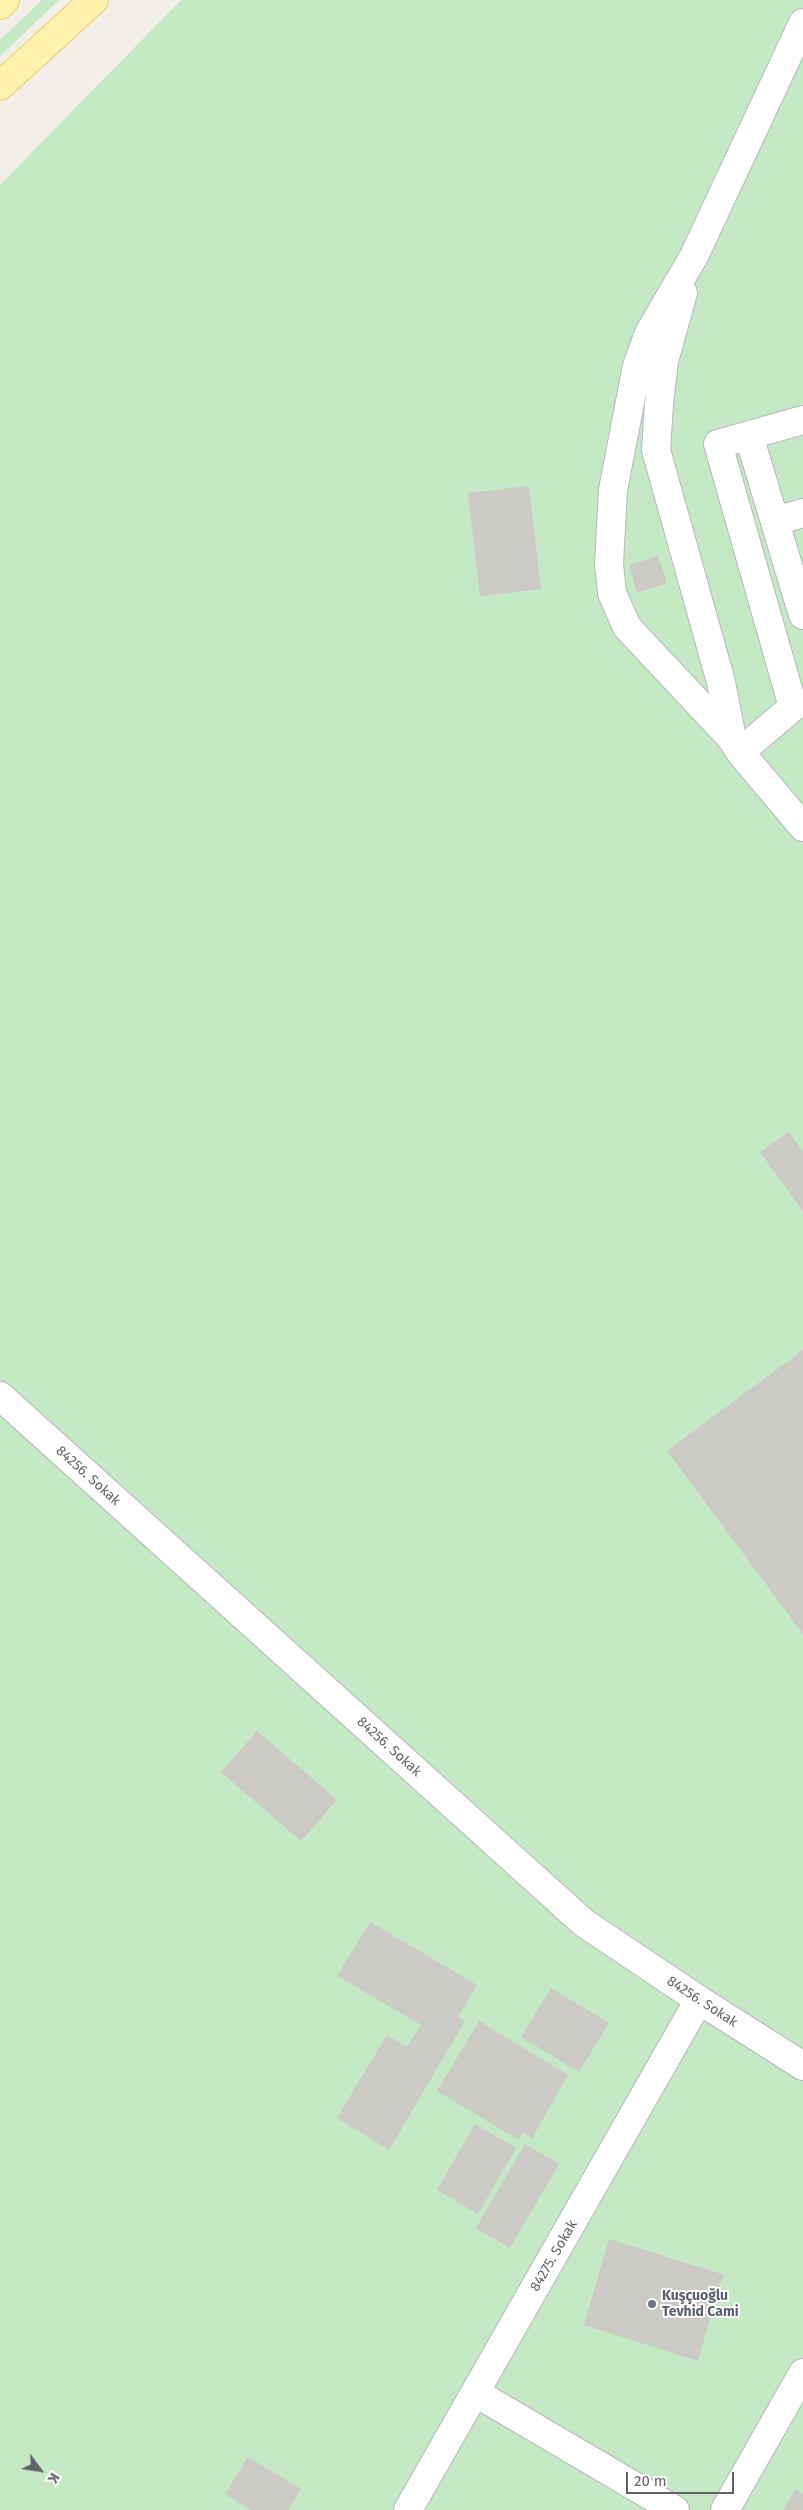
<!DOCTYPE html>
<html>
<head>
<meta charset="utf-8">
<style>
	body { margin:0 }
	#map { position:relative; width:803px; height:2510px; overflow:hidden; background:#f1efe8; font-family:"Fira Sans",sans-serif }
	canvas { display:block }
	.north { position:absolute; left:15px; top:2445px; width:50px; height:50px; -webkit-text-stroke:4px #fff; paint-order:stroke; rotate:121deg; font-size:14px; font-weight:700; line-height:20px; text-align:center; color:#5f6368 }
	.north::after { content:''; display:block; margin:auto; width:18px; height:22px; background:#5f6368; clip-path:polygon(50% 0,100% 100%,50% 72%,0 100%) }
	.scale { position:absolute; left:626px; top:2472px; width:108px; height:22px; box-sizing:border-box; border:2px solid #5f6368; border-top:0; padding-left:6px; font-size:15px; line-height:18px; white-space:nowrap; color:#5f6368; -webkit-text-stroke:4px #fff; paint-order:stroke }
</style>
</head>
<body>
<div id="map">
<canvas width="803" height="2510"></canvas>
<div class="north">K</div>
<div class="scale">20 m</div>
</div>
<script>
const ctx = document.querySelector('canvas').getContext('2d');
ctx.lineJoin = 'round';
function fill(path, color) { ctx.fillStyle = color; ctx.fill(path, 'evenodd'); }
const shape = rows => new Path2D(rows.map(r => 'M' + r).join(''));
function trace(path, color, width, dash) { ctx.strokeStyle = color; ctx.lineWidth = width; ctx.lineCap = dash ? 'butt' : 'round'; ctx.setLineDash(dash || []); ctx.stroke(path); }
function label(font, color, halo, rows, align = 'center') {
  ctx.font = font + ' "Fira Sans",sans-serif'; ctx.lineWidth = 4; ctx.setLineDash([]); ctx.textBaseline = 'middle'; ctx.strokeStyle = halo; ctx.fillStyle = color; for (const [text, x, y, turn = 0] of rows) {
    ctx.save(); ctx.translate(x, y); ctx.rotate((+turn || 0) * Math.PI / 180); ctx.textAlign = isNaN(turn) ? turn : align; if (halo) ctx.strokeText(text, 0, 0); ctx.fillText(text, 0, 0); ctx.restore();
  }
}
const green = shape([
	[42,0,59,0,0,56,0,40],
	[181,0,803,0,803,2510,0,2510,0,185]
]);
const building = shape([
	[529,486,541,589,480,596,468,493],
	[658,556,667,583,637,593,629,565],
	[789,1132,803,1152,803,1211,760,1152],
	[803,1350,803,1634,667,1451],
	[257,1731,337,1800,301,1841,221,1772],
	[370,1922,477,1985,458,2017,465,2021,389,2150,337,2118,387,2035,407,2047,421,2025,337,1976],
	[551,1988,609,2023,579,2072,521,2037],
	[479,2021,568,2075,532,2138,523,2133,519,2140,437,2091],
	[475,2124,516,2148,478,2214,437,2190],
	[525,2144,559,2164,510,2248,476,2228],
	[609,2239,725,2275,720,2283,698,2361,584,2325],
	[248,2457,301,2489,288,2510,251,2510,225,2494],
	[796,2489,803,2494,803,2510,783,2510]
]);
const minor = shape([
	[803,23,694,256,649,333,637,366,613,490,609,564,612,593,627,627,732,739,740,752,803,827],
	[683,293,664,361,659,404,656,450,721,682,732,739],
	[749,436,803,615],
	[775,521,803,513],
	[740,752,793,707,718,444,803,420],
	[0,1396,584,1923,699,2000,803,2066],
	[476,2393,675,2510],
	[408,2510,699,2000],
	[725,2510,803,2373]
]);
const major = shape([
	[0,5,5,0],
	[0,86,94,0]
]);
const markers = [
	[652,2304,5,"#6b7280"]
];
const streetNames = [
	["84256. Sokak",88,1476,42],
	["84256. Sokak",389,1747,42],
	["84256. Sokak",702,2002,33],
	["84275. Sokak",554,2256,-60]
];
const worshipNames = [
	["Kuşçuoğlu",662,2296],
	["Tevhid Cami",662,2312]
];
fill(green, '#c5e8c5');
fill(building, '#cccac5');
trace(minor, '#b5b8bc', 30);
trace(major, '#f2c960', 30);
trace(minor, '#fff', 28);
trace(major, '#fff2af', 28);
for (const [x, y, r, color] of markers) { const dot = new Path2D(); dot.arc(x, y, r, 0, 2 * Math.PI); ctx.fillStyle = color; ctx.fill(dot); trace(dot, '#fff', 2); }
label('14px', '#5f6368', '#fff', streetNames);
label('bold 14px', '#5b616d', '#fff', worshipNames, 'left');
</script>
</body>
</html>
